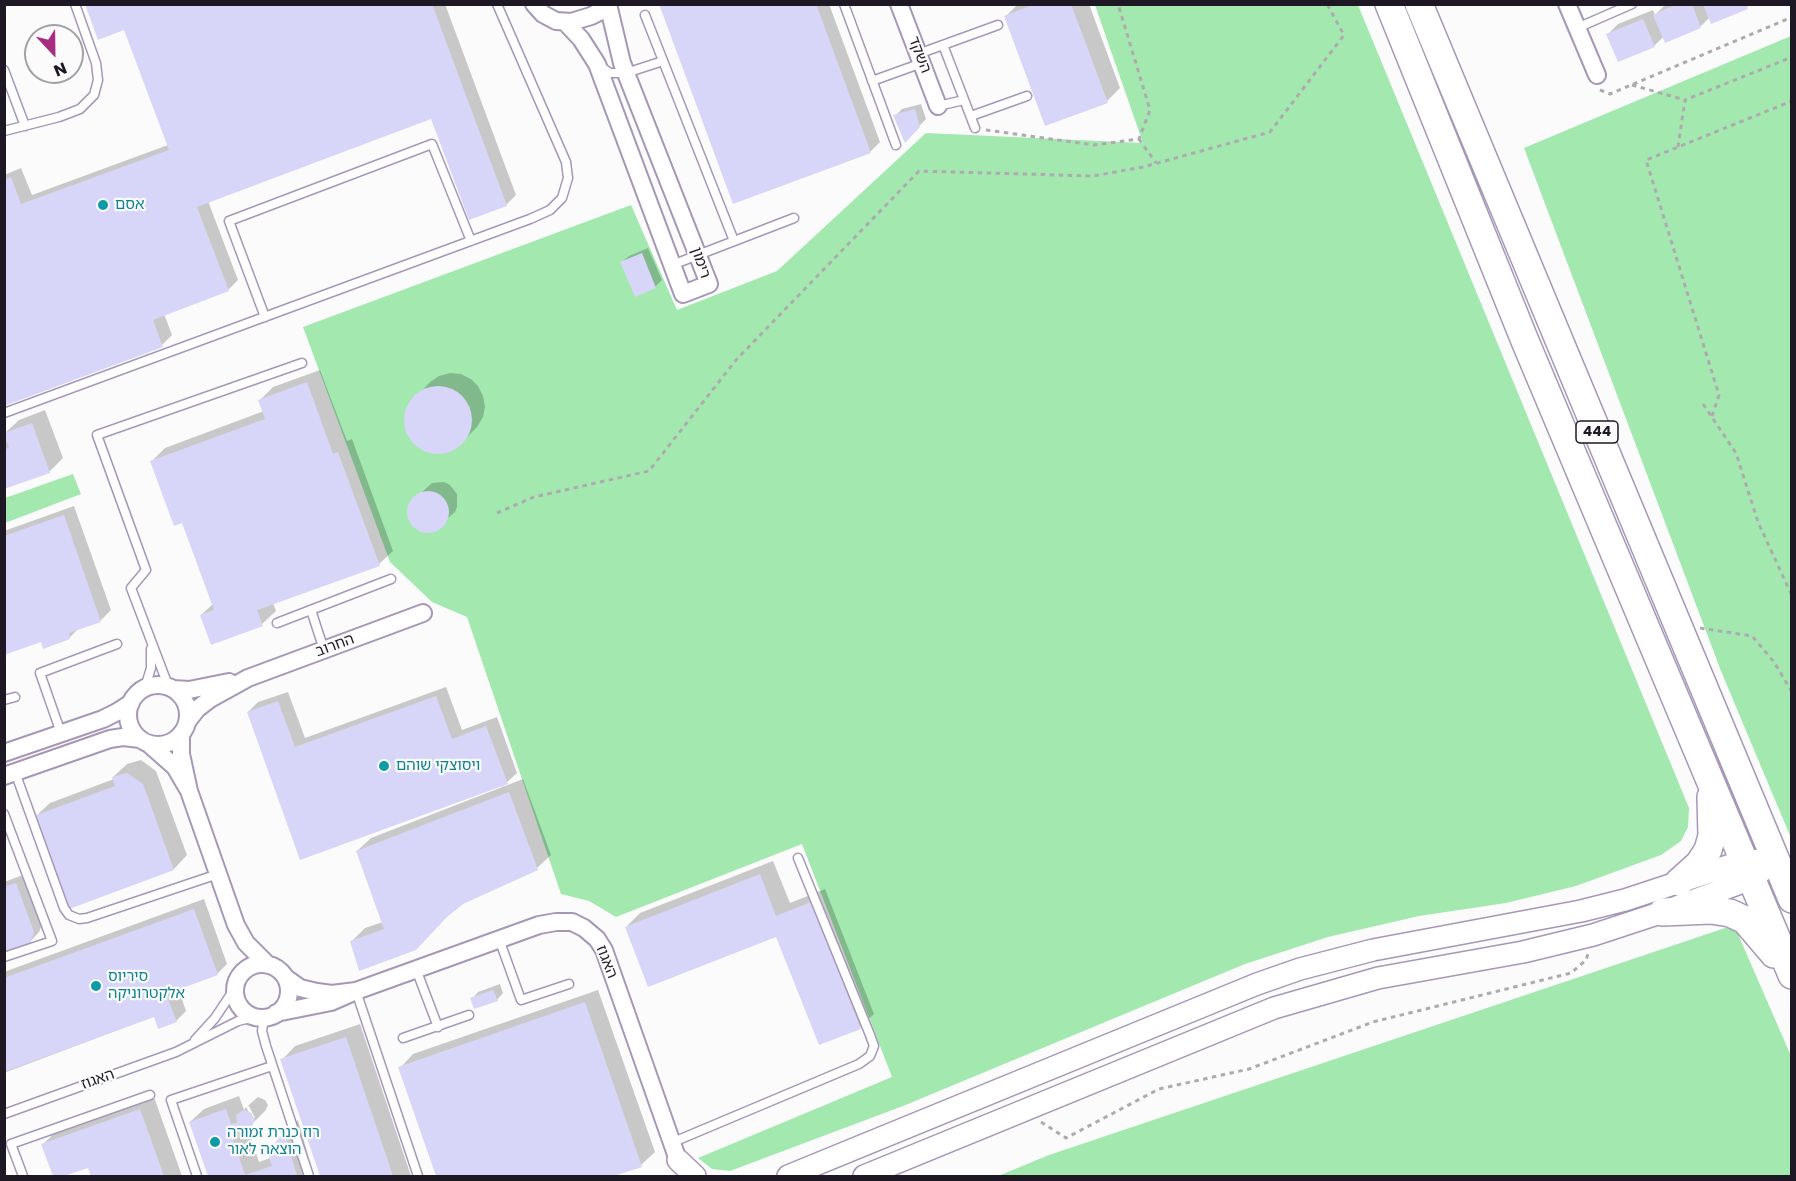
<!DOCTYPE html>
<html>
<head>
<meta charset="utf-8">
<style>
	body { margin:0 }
	#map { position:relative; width:1796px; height:1181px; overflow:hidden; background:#fbfbfb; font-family:Poppins,sans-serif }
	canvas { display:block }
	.frame { position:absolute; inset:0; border:6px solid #1e1824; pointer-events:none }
	.north { position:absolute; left:24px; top:24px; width:60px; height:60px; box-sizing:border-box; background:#fbfbfb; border:2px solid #a3a0a5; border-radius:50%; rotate:158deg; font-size:16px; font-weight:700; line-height:24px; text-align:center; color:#1e1824 }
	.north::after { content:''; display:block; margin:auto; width:21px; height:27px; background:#a82c7f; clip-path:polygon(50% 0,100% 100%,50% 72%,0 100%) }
</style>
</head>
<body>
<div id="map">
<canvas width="1796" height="1181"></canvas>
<div class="frame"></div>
<div class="north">N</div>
</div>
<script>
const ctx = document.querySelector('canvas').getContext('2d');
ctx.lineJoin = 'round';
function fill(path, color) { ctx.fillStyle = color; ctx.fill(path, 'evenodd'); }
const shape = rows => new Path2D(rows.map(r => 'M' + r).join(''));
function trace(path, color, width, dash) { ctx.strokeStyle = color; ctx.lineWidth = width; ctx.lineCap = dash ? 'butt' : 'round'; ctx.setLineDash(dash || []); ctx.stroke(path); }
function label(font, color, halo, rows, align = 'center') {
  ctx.font = font + ' Poppins,"Noto Sans Hebrew",sans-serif'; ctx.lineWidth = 4.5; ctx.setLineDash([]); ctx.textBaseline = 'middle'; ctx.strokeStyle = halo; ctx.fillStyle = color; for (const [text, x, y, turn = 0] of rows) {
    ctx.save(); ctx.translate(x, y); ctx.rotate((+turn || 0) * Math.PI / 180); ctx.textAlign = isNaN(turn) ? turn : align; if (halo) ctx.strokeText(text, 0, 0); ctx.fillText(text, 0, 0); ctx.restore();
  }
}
const green = shape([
	[1095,5,1358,5,1689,808,1688,827,1681,841,1661,855,1576,886,1506,903,1419,916,1328,937,1245,964,903,1106,730,1171,712,1169,698,1158,892,1077,802,844,616,917,589,901,561,894,467,617,432,602,390,562,303,327,631,205,677,310,777,271,926,133,1143,143],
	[1791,36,1791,838,1721,671,1524,148],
	[73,474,81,494,5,523,5,498],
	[1734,925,1791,1056,1791,1176,998,1176,1049,1155]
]);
const shadow = shape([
	[87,4,445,4,516,195,506,205,432,117,208,201,238,280,228,290,164,314,172,335,162,345,4,404,4,175,21,168,32,195,168,145,125,28],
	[661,4,829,4,880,142,870,152],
	[1018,4,1089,4,1120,88,1107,101,1005,17],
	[1666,4,1750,4,1747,7,1710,17,1701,26,1666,41,1664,36,1654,46,1608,34,1618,24,1653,10,1655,15],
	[921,104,926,119,905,141,895,116,902,109],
	[648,248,662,280,655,287,622,262,629,256],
	[320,370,347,441,352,439,393,551,379,564,273,603,276,611,262,624,201,615,213,604,183,521,152,461,165,448,264,411,260,400,273,387],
	[450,373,461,374,471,379,478,386,483,396,485,407,483,417,477,427,463,441,454,448,445,452,434,452,424,450,415,443,409,435,406,425,406,415,409,405,430,382,439,376],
	[45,410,63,458,49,472,4,488,4,441,8,440,5,433,19,420],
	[444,482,450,485,457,494,457,507,455,512,434,530,420,530,410,521,408,508,411,502,432,483],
	[74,506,111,610,101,620,79,628,70,637,42,640,4,654,4,531],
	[446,687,462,730,497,717,517,773,502,787,501,785,301,858,248,712,258,702,288,692,305,738],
	[141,760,156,771,187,855,174,869,70,907,36,816,50,803,114,779,113,777,127,764],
	[523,779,551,855,537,868,462,903,433,929,351,942,365,928,383,922,357,851,371,838],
	[773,861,790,903,825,889,874,1014,860,1027,777,935,626,927,640,913],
	[26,874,43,922,39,932,29,943,4,951,4,882],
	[204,899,227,964,217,974,178,988,186,1011,176,1021,155,1016,4,1073,4,972],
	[500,984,503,993,497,1000,472,999,478,992],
	[598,990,655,1152,641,1165,609,1176,437,1176,400,1068,413,1054],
	[360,1024,411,1176,321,1176,282,1060,295,1046],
	[239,1096,244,1110,246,1107,252,1118,255,1118,249,1106,247,1107,252,1102,258,1097,265,1100,268,1105,265,1111,251,1125,247,1126,259,1162,270,1158,272,1151,285,1132,298,1120,314,1176,210,1176,190,1122,204,1109],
	[154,1097,182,1176,92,1176,89,1166,54,1176,43,1144,57,1131]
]);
const building = shape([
	[85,4,432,4,507,206,469,220,431,119,197,207,229,291,153,320,163,347,4,406,4,180,11,177,21,204,169,150,124,30,98,40],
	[659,4,816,4,871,153,733,204],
	[1035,4,1071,4,1108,103,1045,126,1004,16],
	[1677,4,1692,4,1701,28,1665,43,1653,15],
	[1703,4,1746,4,1748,9,1711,24],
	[1643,19,1655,47,1618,62,1606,34],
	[915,109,920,127,905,143,893,115],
	[642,253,656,288,635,297,620,262],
	[307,382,333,454,338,452,380,566,257,610,263,626,211,645,200,615,214,610,182,523,174,526,150,461,265,419,258,400],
	'404 420a34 34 0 1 1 68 0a34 34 0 1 1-68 0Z',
	[32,423,50,473,4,489,4,449,9,448,4,433],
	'407 512a21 21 0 1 1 42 0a21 21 0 1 1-42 0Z',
	[64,515,101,622,69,633,70,639,43,649,41,642,4,655,4,536],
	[436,696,452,739,486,726,508,784,300,860,247,712,278,701,295,747],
	[127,773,143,784,174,870,69,909,34,816,115,786,112,777],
	[509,792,538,870,463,904,447,917,416,950,359,971,350,941,384,929,356,851],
	[760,874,776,916,811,902,861,1029,819,1045,776,937,648,987,625,927],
	[16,883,34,932,30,944,4,952,4,887],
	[194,909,218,975,166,994,177,1022,158,1029,154,1017,4,1072,4,978],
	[493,990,498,1001,474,1009,470,998],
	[585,1002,642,1167,614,1176,436,1176,398,1067],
	[346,1037,393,1176,320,1176,280,1059],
	[140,1109,164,1176,91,1176,88,1168,64,1176,53,1176,41,1144],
	[226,1109,231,1124,237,1123,236,1115,244,1110,251,1113,255,1120,252,1126,231,1133,245,1175,272,1166,269,1157,270,1150,284,1131,297,1176,208,1176,189,1122]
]);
const path = shape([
	[1632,85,1685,100],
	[1600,90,1610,94,1792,17],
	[986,130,1094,145,1139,139,1150,110,1118,4],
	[1139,139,1156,163],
	[1678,147,1685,100,1792,57],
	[1703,404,1736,453,1758,522,1792,596],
	[1712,416,1719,395,1646,160,1792,101],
	[497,513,534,497,649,471,736,360,919,171,1093,176,1143,167,1270,132,1344,35,1327,4],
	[1700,628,1752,636,1774,662,1792,692],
	[1041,1122,1066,1138,1159,1089,1249,1069,1373,1022,1571,973,1586,960,1588,954]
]);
const service = shape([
	[844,4,896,145],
	[645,15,734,241],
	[1577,28,1632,4],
	[943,45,975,128],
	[918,54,998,25],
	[600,66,610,73,626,73,663,61],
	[4,70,25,126],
	[872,81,922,63],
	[938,106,964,100],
	[971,116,1027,96],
	[4,131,59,117,80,109,94,95,98,80,96,63,75,4],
	[672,265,794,218],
	[265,317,229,221,432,144,471,241],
	[4,413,530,219,550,210,562,198,568,178,566,162,497,4],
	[311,610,324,650],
	[277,623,391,579],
	[169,688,131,588,146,570,97,435,302,363],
	[140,691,147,681,151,668,151,649],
	[4,700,15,697],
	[61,733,40,673,117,644],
	[15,772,64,908,69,915,79,919,87,918,218,874],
	[4,814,52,941,4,957],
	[499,939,521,1000,569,984],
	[416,969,438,1027],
	[356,991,418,1176],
	[264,1018,262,1031,266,1046,309,1176],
	[403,1038,469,1015],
	[195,1040,215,1018,235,988],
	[4,1114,176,1052,238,1021,254,1017],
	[671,1143,859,1064,870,1056,874,1046,870,1035,798,858],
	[23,1176,11,1144,150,1095],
	[197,1176,171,1100,272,1066]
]);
const minor = shape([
	[534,4,543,14,556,21,571,22,591,16,599,12,604,4],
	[899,4,938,106],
	[1567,4,1597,75],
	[565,22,581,39,597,64,683,294,709,284,622,63,608,4],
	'128 715a30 30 0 1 1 60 0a30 30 0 1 1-60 0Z',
	[173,689,189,690,229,682],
	[187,722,197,709,210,699,248,678,423,613],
	[149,744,175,767,189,791,181,754,181,734],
	[4,753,103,719,117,712,131,703],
	[4,776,110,739,123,737,140,739],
	[189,791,236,925,246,943,268,965],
	'235 991a27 27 0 1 1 54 0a27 27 0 1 1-54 0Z',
	[356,991,539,925,556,922,572,922,584,928,597,939,604,950,678,1160],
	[276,1013,331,1002,356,991,332,994,317,992,300,988,286,978]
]);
const tertiary = shape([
	[678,1160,695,1176],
	[788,1176,1257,984,1300,969,1373,950,1581,911,1625,900,1743,861,1775,860],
	[864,1176,1274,1008,1378,978,1523,952,1593,935,1663,912,1751,879,1763,870]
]);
const primary = shape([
	[1389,4,1525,341,1792,975],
	[1419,4,1792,899],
	[1679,882,1699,864,1708,850,1712,836,1711,797],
	[1663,912,1711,910,1730,913,1745,920,1774,954]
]);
const markers = [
	[103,205,6,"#0f9aa8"],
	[384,766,6,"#0f9aa8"],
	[96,986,6,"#0f9aa8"],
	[215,1142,6,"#0f9aa8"]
];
const shields = [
	[1597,432,42]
];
const shieldNames = [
	["444",1597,432]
];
const streetNames = [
	["השקד",919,55,69],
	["רימון",700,263,71],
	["החרוב",335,646,-20],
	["האגוז",606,962,68],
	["האגוז",98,1080,-20]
];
const cultureNames = [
	["אסם",115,205],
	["ויסוצקי שוהם",396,766],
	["סיריוס",108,977],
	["אלקטרוניקה",108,994],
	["רוז כנרת זמורה",227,1133],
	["הוצאה לאור",227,1150]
];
fill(green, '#a2e8af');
fill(shadow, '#0003');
fill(building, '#d7d5f8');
trace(service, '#a797b7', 11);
trace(minor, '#a797b7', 20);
trace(tertiary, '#a797b7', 24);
trace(primary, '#a797b7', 30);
trace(path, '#aeabb0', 3, [4.5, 4.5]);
trace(service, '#fff', 8);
trace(minor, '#fff', 16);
trace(tertiary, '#fff', 21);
trace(primary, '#fff', 27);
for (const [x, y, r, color] of markers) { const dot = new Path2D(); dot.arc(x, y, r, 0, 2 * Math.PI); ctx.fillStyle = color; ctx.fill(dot); trace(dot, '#fbfbfb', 2); }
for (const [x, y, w] of shields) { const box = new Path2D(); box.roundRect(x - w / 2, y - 11, w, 22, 4.5); ctx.fillStyle = '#fbfbfb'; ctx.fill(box); trace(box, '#1e1824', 1.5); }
label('bold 14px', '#1e1824', null, shieldNames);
label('15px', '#1e1824', '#fbfbfb', streetNames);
label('15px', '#0d838f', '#fbfbfb', cultureNames, 'left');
</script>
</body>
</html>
